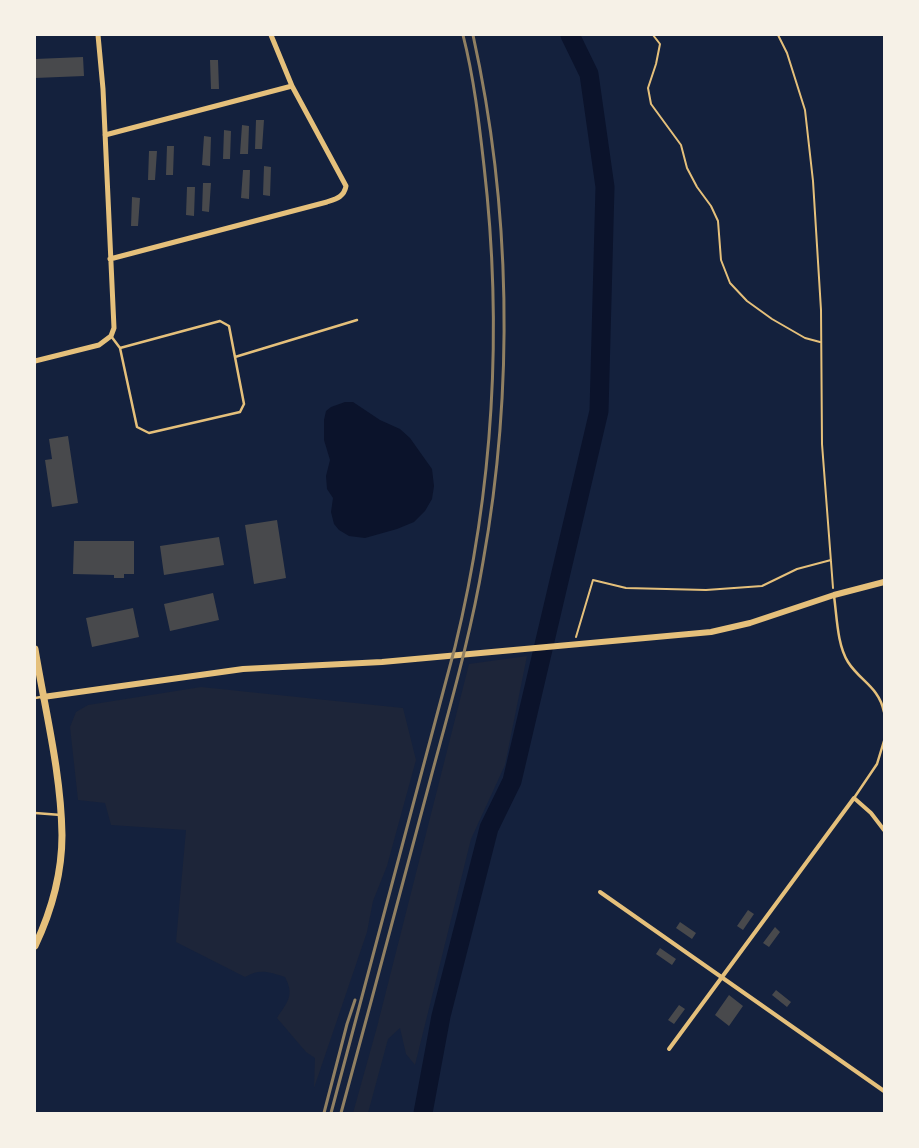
<!DOCTYPE html>
<style>
body{margin:0}
#map{position:relative;width:919px;height:1148px;overflow:hidden;background:#14213d;font-family:Montserrat,sans-serif}
canvas{display:block}
.frame{position:absolute;inset:0;border:36px solid #f6f1e7;pointer-events:none}
</style>
<div id="map">
<canvas width="919" height="1148"></canvas>
<div class="frame"></div>
</div>
<script>
const c = document.querySelector('canvas').getContext('2d');
c.lineJoin = 'round';
function fill(path, color) {
  c.fillStyle = color;
  c.fill(path, 'evenodd');
}
function trace(path, color, width, dash) {
  c.strokeStyle = color;
  c.lineWidth = width;
  c.lineCap = dash ? 'butt' : 'round';
  c.setLineDash(dash || []);
  c.stroke(path);
}
fill(new Path2D(`
 M527 656 505 765 471 839 415 1065 406 1054 400 1028 388 1039 368 1113H353L377 1027 469 664Z
 M201 687 403 708 416 760 387 866 373 901 367 932 314 1088 315 1058 306 1052 277 1018C287 1002 295 996 285 977 270 972 259 968 245 977L176 942 186 830 111 825 105 803 78 800 70 727 76 712 88 705Z`), '#1d2539');
fill(new Path2D(`
 M345 402H353L380 420 400 429 410 438 432 469 434 486 432 499 425 511 414 522 397 529 365 538 349 536 339 530 334 524 331 512 333 498 327 489 326 476 330 460 324 440V420L326 411 331 407Z`), '#0b132b');
trace(new Path2D(`
 M423 1113 441 1016 489 828 512 781 599 411 605 187 589 74 570 35`), '#0b132b', 19);
fill(new Path2D(`
 M83 57 84 76 35 78V59Z
 M210 60H218L219 89H211Z
 M256 120H264L262 149H255Z
 M242 125 249 126 248 154H240Z
 M224 130 231 131 230 159H223Z
 M204 136 211 137 210 166 202 165Z
 M167 146H174L173 175H166Z
 M149 151H157L155 180H148Z
 M264 166 271 167 270 196 263 195Z
 M243 170H250L249 199 241 198Z
 M203 183H211L209 212 202 211Z
 M187 187H195L194 216 186 215Z
 M132 197 140 198 138 226H131Z
 M68 436 78 503 52 507 45 460 52 459 49 439Z
 M277 520 286 578 254 584 245 525Z
 M219 537 224 565 164 575 160 546Z
 M74 541H134V574H124V578H114V575L73 574Z
 M213 593 219 620 170 631 164 604Z
 M133 608 139 637 92 647 86 618Z
 M748 910 754 914 743 930 737 926Z
 M680 922 696 933 692 939 676 928Z
 M775 927 780 932 769 947 763 943Z
 M660 948 676 959 672 965 656 954Z
 M776 990 791 1002 787 1007 772 995Z
 M729 995 743 1006 729 1026 715 1015Z
 M679 1005 685 1009 674 1024 668 1020Z`), '#48494c');
trace(new Path2D(`
 M653 35 660 44 656 64 648 88 651 104 681 145 687 168 697 187 711 206 718 221 721 260 730 283 747 301 772 319 805 338 820 342
 M778 35 787 53 805 110 813 181 821 310 822 444 833 588
 M576 637 593 580 626 588 706 590 762 586 797 569 831 560`), '#e5c07b', 2);
trace(new Path2D(`
 M111 336 120 348 137 427 149 433 240 412 244 404 229 326 220 321 120 348
 M235 357 357 320
 M834 596C837 617 837 644 848 662 860 681 879 687 884 712
 M35 698 41 697
 M854 798 877 764 884 741
 M35 813 61 815`), '#e5c07b', 2.5);
trace(new Path2D(`
 M600 892 884 1091
 M669 1049 854 798 871 813 884 830`), '#e5c07b', 4);
trace(new Path2D(`
 M105 135 292 86
 M110 259 327 202C336 199 344 197 346 186L292 86 271 35
 M35 361 99 345 111 336 114 328 103 89 98 35`), '#e5c07b', 5);
trace(new Path2D(`
 M43 697 243 669 382 662 711 632 750 623 834 595 884 582`), '#e5c07b', 6);
trace(new Path2D(`
 M35 649C45 710 61 772 62 835 62 873 51 912 35 946`), '#e5c07b', 7);
trace(new Path2D(`
 M324 1113 347 1024 355 1000
 M331 1113 455 647C494 487 503 330 484 166 479 122 474 78 463 35
 M341 1113C371 1001 402 889 431 777 450 706 471 634 483 562 514 389 511 207 473 35`), '#918062', 3);
</script>
